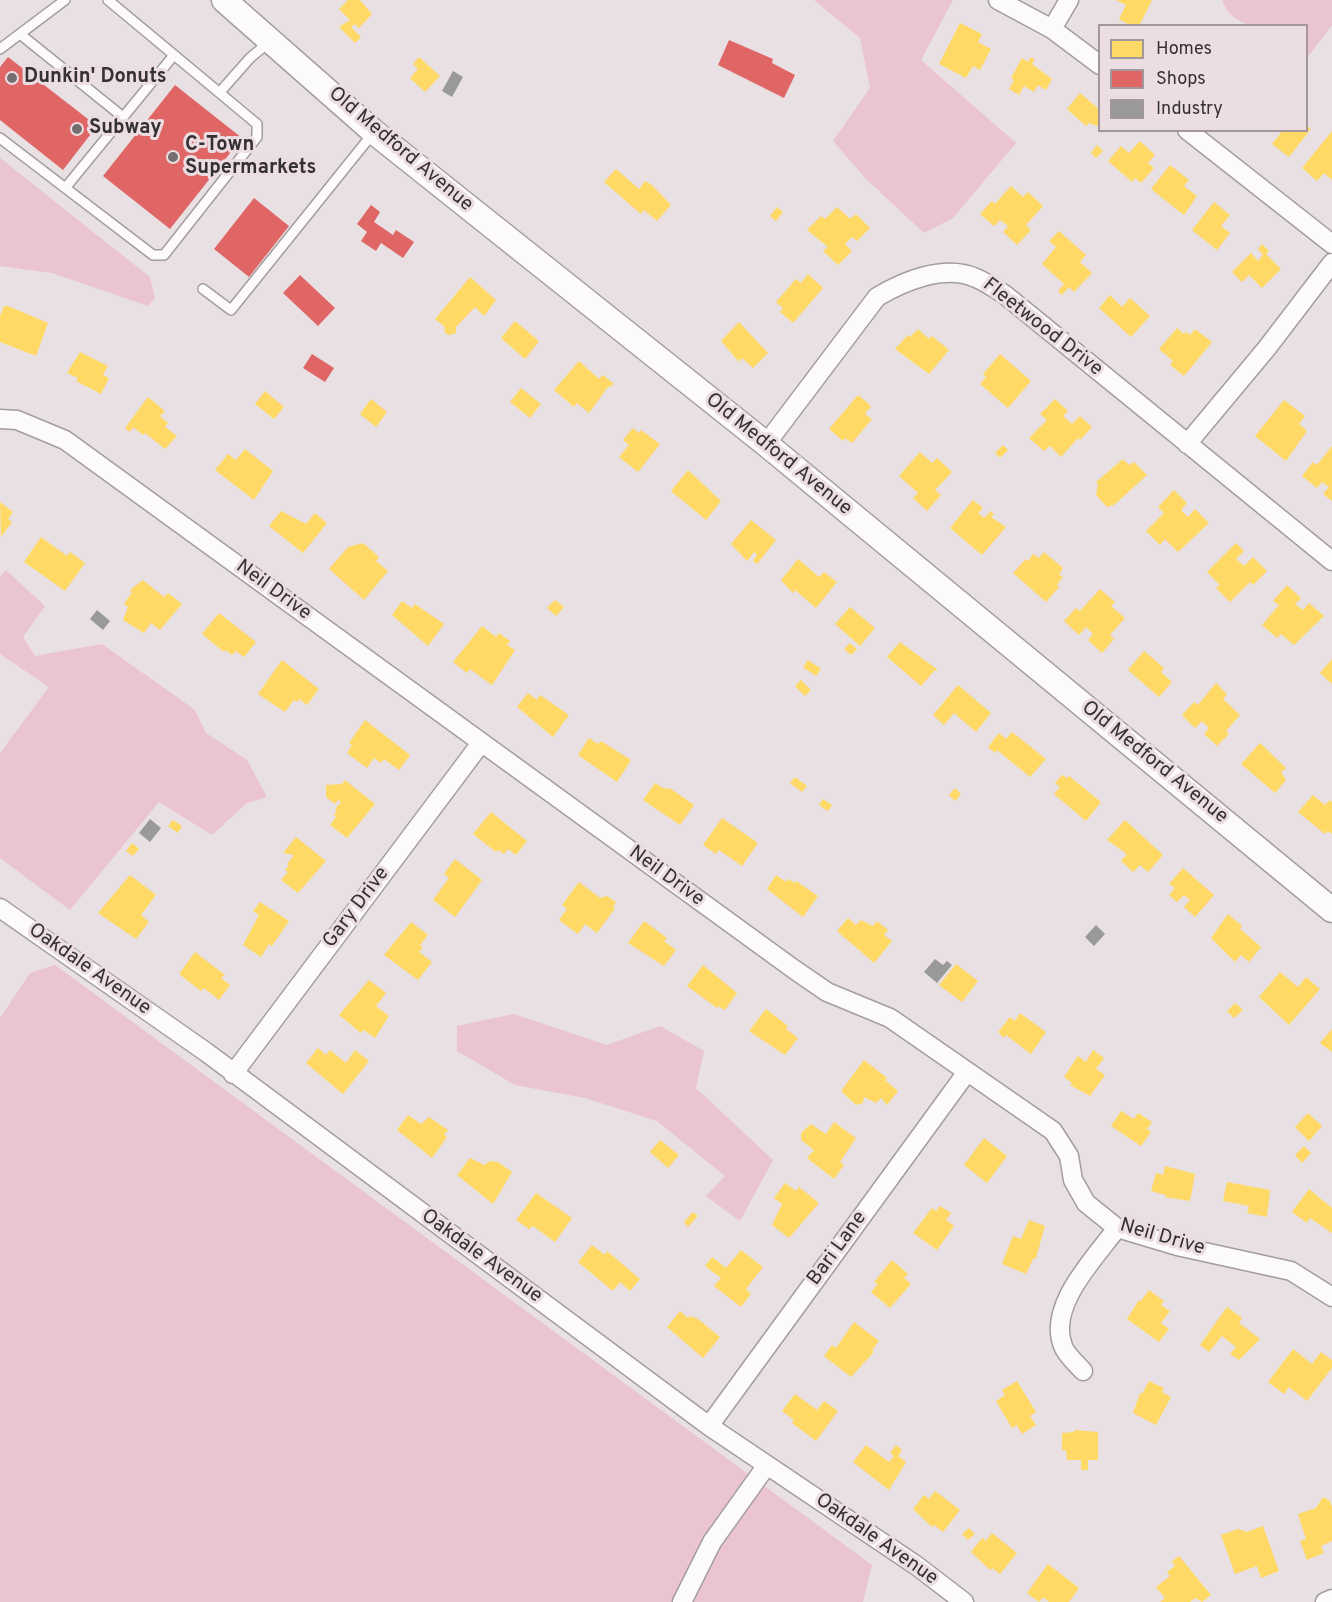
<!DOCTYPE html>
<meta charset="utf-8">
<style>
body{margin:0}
#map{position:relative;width:1332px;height:1602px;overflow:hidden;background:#e8e0e2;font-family:Overpass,sans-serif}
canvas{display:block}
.legend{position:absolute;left:1098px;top:24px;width:210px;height:108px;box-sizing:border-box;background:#ebdde1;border:2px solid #a2989b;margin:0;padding:8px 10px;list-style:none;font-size:18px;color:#353031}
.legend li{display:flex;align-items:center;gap:12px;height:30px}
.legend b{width:30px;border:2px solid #a2989b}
</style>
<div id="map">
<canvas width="1332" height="1602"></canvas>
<ul class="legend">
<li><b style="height:16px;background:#ffd966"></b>Homes</li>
<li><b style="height:16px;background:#e06666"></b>Shops</li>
<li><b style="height:16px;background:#999"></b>Industry</li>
</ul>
</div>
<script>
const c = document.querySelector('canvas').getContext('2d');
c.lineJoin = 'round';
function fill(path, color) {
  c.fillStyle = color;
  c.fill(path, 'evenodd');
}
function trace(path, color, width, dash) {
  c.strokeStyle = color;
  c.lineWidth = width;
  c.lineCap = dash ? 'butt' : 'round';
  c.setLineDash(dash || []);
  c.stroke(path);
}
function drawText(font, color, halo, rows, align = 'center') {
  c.font = font + ' Overpass,sans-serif';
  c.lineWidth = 6;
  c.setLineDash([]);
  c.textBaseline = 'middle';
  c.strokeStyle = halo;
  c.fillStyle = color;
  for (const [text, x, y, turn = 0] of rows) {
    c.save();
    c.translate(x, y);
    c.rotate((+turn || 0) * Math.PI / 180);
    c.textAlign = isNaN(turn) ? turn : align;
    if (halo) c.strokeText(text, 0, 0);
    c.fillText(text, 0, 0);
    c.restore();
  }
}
fill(new Path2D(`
 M814 0H953L921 60 1016 143 953 218 924 233 865 178 833 141 870 88 860 38Z
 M1222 0H1332V25L1307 58 1306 26C1277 26 1234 35 1222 0Z
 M0 158 150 277 155 298 148 306 52 273 0 266Z
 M6 570 45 606 23 637 35 656 102 644 195 710 206 733 247 760 267 797 247 803 212 835 159 802 70 910 0 858V753L49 687 0 654V577Z
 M55 965 872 1565 863 1602H0V1018L30 973Z
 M514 1014 607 1045 660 1026 704 1051 696 1088 773 1160 740 1221 706 1196 725 1176 657 1121 585 1098 515 1085 457 1051V1026Z`), '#eac4cf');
fill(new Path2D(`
 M348 0H360L372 14 359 28 355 24 351 27 361 37 355 43 339 27 350 20 339 9Z
 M1116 0H1152L1139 26H1131L1119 19 1126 5Z
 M960 23 982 34 978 42 991 49 980 70 973 66 966 78 939 64Z
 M419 57 440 76 425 92 410 78 418 69 413 64Z
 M1031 57 1035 60 1032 64 1052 79 1046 90 1038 85 1034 92 1024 86 1019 95 1009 89 1014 80 1011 78 1022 58 1028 62Z
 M1080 93 1100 110V127L1089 123 1086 126 1067 109Z
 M1306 125 1311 129 1289 157 1272 144 1281 133 1278 130H1306Z
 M1332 131V180L1324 173 1317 181 1302 168Z
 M1140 141 1155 155 1148 163 1154 168 1141 183 1135 178 1132 182 1108 161 1121 146 1129 153Z
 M1097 145 1103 151 1096 158 1091 153Z
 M1170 165 1189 180 1184 186 1197 196 1184 215 1151 189Z
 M616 169 639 189 645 181 652 185 671 205 657 221 644 210 641 214 604 182Z
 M1011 186 1023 197 1028 192 1043 206 1026 225 1031 230 1017 245 1003 232 1008 226 1000 220 994 226 980 214 992 201 995 204Z
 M1214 202 1230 215 1221 226 1230 233 1217 250 1192 230Z
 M777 207 783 212 776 221 770 216Z
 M837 207 850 219 856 214 870 228 857 241 852 237 845 244 852 251 838 265 823 251 828 247 807 230 821 216 825 219Z
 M1059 231 1086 255 1080 262 1092 273 1074 292 1069 287 1062 295 1058 291 1064 284 1042 264 1056 247 1049 241Z
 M1262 244 1269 251 1266 254 1281 269 1262 288 1249 275 1242 282 1232 272 1251 253 1258 261 1263 255 1258 249Z
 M808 274 823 288 793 323 780 312 783 308 776 302 796 279 801 283Z
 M470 277 496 300 484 316 475 307 456 327V333L449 335 445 333 444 326 435 319Z
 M1110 295 1122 307 1130 298 1150 316 1131 337 1099 308Z
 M4 306H8L48 323 36 356 0 342V316Z
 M515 321 539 341 525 359 501 338Z
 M739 322 768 353 753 368 742 358 739 362 721 341Z
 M1177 328 1184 334 1186 332 1190 335 1195 329 1212 342 1184 376 1170 365 1173 361 1159 349Z
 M918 329 929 339 932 336 949 350 929 374 895 349 908 335 910 337Z
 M80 352 108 366 103 375 109 378 101 394 76 381 78 378 67 373Z
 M1000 354 1031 381 1008 408 980 384 986 377 983 374Z
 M579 361 599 379 603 375 614 384 607 388 589 413 577 403 574 407 554 390Z
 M521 388 541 404 530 418 510 402Z
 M265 391 284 407 274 419 255 404Z
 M858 395 871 406 865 414 872 419 852 443 845 438 843 441 829 429Z
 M148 397 165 411 160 416 168 423 165 427 177 436 165 449 145 433 143 435 133 427 130 432 125 428Z
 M371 399 387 412 376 427 360 414Z
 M1055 399 1068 411 1063 416 1072 424 1080 416 1092 427 1080 440 1078 438 1061 457 1050 446 1044 451 1029 438 1047 420 1040 414Z
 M1284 400 1305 416 1299 424 1307 431 1286 461 1255 436Z
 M633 428 639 433 641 430 660 444 638 472 619 457 629 445 623 440Z
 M1003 445 1008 450 1000 458 995 453Z
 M1332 446V501L1323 494 1329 487 1322 482 1317 488 1302 476 1313 462 1317 465Z
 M245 449 273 471 254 500 215 470 228 454 236 460Z
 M920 452 932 463 937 458 952 472 935 490 941 495 927 511 913 498 918 493 899 476Z
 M1123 459 1129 465 1134 462 1147 475 1114 505 1107 507 1096 495 1098 485 1096 482Z
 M688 470 721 501 706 520 671 491Z
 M1174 490 1187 503 1181 510 1188 517 1195 509 1209 523 1178 552 1165 539 1160 545 1146 531 1164 513 1158 507Z
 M973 500 983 508 978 513 984 518 991 511 994 514 991 517 1006 527 982 555 950 528Z
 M0 502 13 512 8 519 12 522 1 537Z
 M281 511 306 524 315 513 327 523 303 553 269 526Z
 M751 520 776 540 757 564 753 561 757 555 754 552 747 561 731 544Z
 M41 537 67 556 70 552 85 563 65 591 24 562Z
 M363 543 379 557 376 561 388 571 364 600 329 569 348 547Z
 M1236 543 1244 551 1236 559 1244 566 1253 557 1267 571 1253 585 1250 582 1230 602 1216 588 1220 585 1207 572Z
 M1044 552 1063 568 1059 574 1063 577 1057 585 1059 587 1046 602 1013 573 1026 559 1028 561 1033 554 1039 558Z
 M798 559 819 577 824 572 837 582 816 608 795 590 793 593 781 580Z
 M143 580 164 597 168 593 182 604 160 630 151 623 144 633 123 620 128 607 124 604 132 592 130 590Z
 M1287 585 1301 598 1295 604 1303 610 1309 603 1324 616 1294 645 1281 634 1277 638 1262 625 1279 605 1273 601Z
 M1100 589 1115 602 1111 606 1125 618 1110 635 1114 639 1102 653 1088 640 1093 634 1086 627 1079 635 1064 621 1076 608 1080 611Z
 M555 600 564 607 556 616 547 608Z
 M402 601 412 608 415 604 444 624 428 646 392 615Z
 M850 607 875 628 860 646 835 624Z
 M219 613 256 642 244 657 236 651 232 655 226 650 224 652 202 634Z
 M482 626 496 637 499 633 510 641 507 645 515 650 492 685 470 669 467 673 453 662Z
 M900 642 938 670 934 671 921 686 887 657Z
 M850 643 857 649 851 655 844 649Z
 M1144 651 1164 668 1161 672 1172 682 1159 697 1128 670Z
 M1332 659V684L1320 673Z
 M282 660 319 689 307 705 299 699 297 702 294 700 285 712 258 694Z
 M808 660 821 669 816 676 803 667Z
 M801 680 811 690 805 696 795 686Z
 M1216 683 1227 694 1223 699 1240 715 1226 731 1229 734 1217 746 1204 734 1209 728 1202 721 1195 728 1182 715 1194 702 1198 705Z
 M958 685 991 713 976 732 954 713 944 725 933 715Z
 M528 693 537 700 540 695 569 715 553 737 517 707Z
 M365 720 410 755 399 770 384 759 381 763 374 758 367 768 347 753 352 745 349 743Z
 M1012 732 1046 759 1030 777 997 750 995 753 988 747 999 733 1006 739Z
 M589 738 598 744 601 741 631 760 617 782 578 755Z
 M1260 743 1286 768 1281 772 1286 780 1275 793 1241 764Z
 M1062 775 1067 778 1069 776 1101 802 1086 821 1054 794 1060 787 1055 783Z
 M795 777 807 786 802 792 790 783Z
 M345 780 375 804 347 838 330 825 336 817 334 815 337 810 335 809 341 802 338 800 335 804 326 797V785L342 784Z
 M655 783 663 788 671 789 694 805 680 825 643 800Z
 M955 788 961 794 955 801 949 795Z
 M1313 795 1325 805 1330 800 1332 802V834L1328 831 1325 834 1298 812Z
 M823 799 832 805 828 811 819 805Z
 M491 812 527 841 516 855 508 849 504 854 498 850 496 852 473 834Z
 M722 818 758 843 742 866 719 850 716 854 703 845Z
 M173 820 182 826 178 833 168 826Z
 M1125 820 1163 855 1148 872 1140 865 1133 872 1121 861 1127 854 1107 840Z
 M296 837 326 861 298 893 281 880 288 872 285 870 289 865 287 864 294 855 283 853Z
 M132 843 139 849 133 856 126 851Z
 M455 859 482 880 455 917 433 900 449 878 444 874Z
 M1183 868 1214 895 1195 917 1184 907 1190 900 1184 895 1177 902 1169 895 1175 888 1169 884Z
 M130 875 156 895 141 915 149 922 136 939 98 913Z
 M776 875 786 882 788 879 795 883 796 881 818 896 803 917 767 889Z
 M579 882 600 898 607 896 616 902 613 907 615 908 597 933 585 924 578 934 559 920 567 909 562 905Z
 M260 902 289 921 272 946 269 944 261 957 243 945 259 915 253 911Z
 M1228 914 1242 926 1240 929 1261 947 1249 962 1241 955 1235 962 1211 938Z
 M848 918 856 925 861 920 873 926 877 921 888 930 884 935 892 941 874 963 837 931Z
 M644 921 667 938 664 941 676 950 664 966 628 943Z
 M411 922 428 935 420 945 423 947 419 952 432 962 418 980 384 955Z
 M195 952 225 975 221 978 230 985 219 1000 204 988 201 991 179 974Z
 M956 964 978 981 962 1002 939 985Z
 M703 965 737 993 725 1010 718 1006 717 1008 687 986Z
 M1280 972 1298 987 1306 977 1320 989 1289 1025 1259 997Z
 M369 980 386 993 376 1006 389 1016 375 1038 364 1030 361 1033 339 1015Z
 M1235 1003 1243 1010 1234 1018 1227 1011Z
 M766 1009 788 1026 786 1029 798 1038 785 1055 749 1031Z
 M1020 1013 1046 1032 1031 1054 1006 1035 1004 1038 998 1032 1010 1017 1015 1021Z
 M1332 1029V1052L1320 1043Z
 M318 1048 326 1055 330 1050 346 1063 355 1050 369 1061 343 1094 306 1063Z
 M1093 1050 1104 1058 1096 1069 1105 1075 1090 1096 1070 1085 1072 1083 1064 1077 1078 1056 1086 1062Z
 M864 1060 887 1078 885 1080 898 1091 887 1105 881 1098 876 1103 864 1097 863 1103 856 1105 841 1091Z
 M1121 1111 1134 1119 1138 1113 1152 1122 1147 1129 1151 1132 1141 1146 1111 1126Z
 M1308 1113 1322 1126 1309 1141 1295 1127Z
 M408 1115 421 1124 429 1117 448 1130 444 1135 447 1137 432 1158 397 1130Z
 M834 1122 856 1138 840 1162 844 1165 834 1179 807 1158 814 1150 801 1140V1133L811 1124 826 1134Z
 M984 1138 1007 1156 987 1183 964 1165Z
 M660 1140 679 1155 668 1168 650 1152Z
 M1304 1146 1311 1153 1302 1163 1295 1155Z
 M470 1158 484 1165 490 1161 498 1162 512 1172 493 1204 457 1175Z
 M1165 1166 1195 1174 1190 1201 1165 1197 1166 1195 1151 1191 1156 1173 1163 1175Z
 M1227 1182 1270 1190 1267 1217 1247 1213 1249 1206 1223 1201Z
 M785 1183 796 1191 799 1187 819 1203 789 1238 772 1225 782 1204 774 1198Z
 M1309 1189 1332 1208V1233L1310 1218 1307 1223 1292 1212Z
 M536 1193 572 1218 555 1242 533 1226 529 1229 516 1220Z
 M940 1206 951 1213 946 1220 954 1226 937 1250 913 1233 932 1208 936 1211Z
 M693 1212 698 1216 688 1227 684 1222Z
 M1029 1220 1045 1226 1036 1258 1033 1259 1026 1274 1002 1264 1013 1236 1021 1239Z
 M592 1245 605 1255 607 1251 640 1279 630 1291 620 1282 613 1291 578 1262Z
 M741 1250 763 1267 746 1289 751 1294 741 1307 714 1286 721 1278 705 1266 712 1257 726 1268Z
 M892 1260 908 1274 904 1278 911 1284 890 1308 871 1292 878 1284 874 1282Z
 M1149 1290 1164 1301 1161 1305 1170 1311 1161 1323 1169 1329 1159 1342 1127 1319 1139 1300 1141 1301Z
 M1227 1307 1242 1318 1239 1323 1260 1339 1239 1360 1230 1354 1236 1347 1222 1336 1209 1352 1200 1345Z
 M680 1311 688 1318 690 1316 698 1319 720 1337 703 1358 667 1327Z
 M854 1322 879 1341 872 1350 874 1352 851 1377 824 1356 832 1345 836 1348Z
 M1293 1349 1312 1364 1321 1352 1332 1360V1368L1307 1401 1289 1387 1284 1394 1268 1382Z
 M1017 1381 1036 1412 1030 1416 1036 1425 1022 1434 1017 1425 1012 1428 996 1401 1005 1395 1002 1390Z
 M1149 1381 1164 1388 1162 1392 1171 1397 1156 1425 1133 1413 1140 1393 1142 1394Z
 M795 1394 817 1410 824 1401 838 1411 816 1441 792 1423 794 1420 782 1411Z
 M1074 1430 1098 1432V1460H1088V1470H1081V1460H1067L1066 1450H1062V1433L1074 1432Z
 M866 1445 889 1462 894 1456 890 1453 896 1445 902 1450 898 1456 906 1462 889 1490 853 1462Z
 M935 1491 960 1510 943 1532 934 1525 932 1527 913 1509 924 1495 929 1499Z
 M1323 1497 1330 1501 1332 1507V1541L1321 1546 1324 1553 1307 1560 1300 1541 1306 1539 1298 1514 1316 1508Z
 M1263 1526 1279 1571 1261 1578 1257 1566 1235 1574 1221 1535 1238 1529 1247 1532Z
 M969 1528 975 1534 968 1540 962 1534Z
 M992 1533 1017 1553 1000 1574 992 1568 990 1570 971 1552 982 1538 986 1541Z
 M1179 1556 1211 1595 1202 1602 1195 1598 1190 1602H1160L1165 1598 1156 1587 1170 1576 1167 1572 1175 1566 1172 1561Z
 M1048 1564 1079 1588 1069 1602H1049L1043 1597 1039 1602 1027 1593Z`), '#ffd966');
fill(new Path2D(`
 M729 40 773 59 772 63 795 75 784 98 718 65Z
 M8 57 97 126 63 170 0 120V67Z
 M175 85 242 138 170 229 103 176Z
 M254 198 289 226 249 277 214 249Z
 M371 205 380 212 374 222 393 235 396 230 414 242 403 258 381 243 376 251 361 241 367 232 357 224Z
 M300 275 335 308 318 326 283 293Z
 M312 354 334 368 325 382 303 368Z`), '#e06666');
fill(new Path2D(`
 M453 71 463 77 452 97 442 91Z
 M97 610 110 621 103 630 90 619Z
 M150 819 161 828 150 842 139 833Z
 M1096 925 1105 934 1094 946 1085 937Z
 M935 959 943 965 947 961 952 965 937 983 924 972Z`), '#999');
const lane = new Path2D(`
 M20 34 123 117
 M0 49 65 0
 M220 92 250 58 269 42
 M0 138 153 255H164L257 137V124L108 0
 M66 187 174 55
 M203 289 231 310 374 132`);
const street = new Path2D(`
 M998 0 1052 29 1100 65
 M1052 29 1069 0
 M1187 130 1332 244
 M0 419 17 420 65 440 795 970 827 992 890 1018 1053 1131 1069 1156 1073 1180 1086 1203 1117 1228 1177 1246 1291 1271 1332 1297
 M766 444 877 297C904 281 944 264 976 278 986 282 995 289 1004 294L1332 561
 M1187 444 1267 348 1332 263
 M0 908 206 1052 709 1426 917 1566 964 1602
 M233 1074 481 743
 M1083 1371C1077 1364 1066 1355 1063 1346 1047 1306 1095 1258 1117 1228
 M709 1426 967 1072
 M682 1602 712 1542 767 1465
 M1325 1602 1332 1599`);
const secondary = new Path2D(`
 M224 0 374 132 766 444 1332 910`);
trace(lane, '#a39d9f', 12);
trace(street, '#a39d9f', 21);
trace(secondary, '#a39d9f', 27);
trace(lane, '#fcfafb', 9);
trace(street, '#fcfafb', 18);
trace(secondary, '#fcfafb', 24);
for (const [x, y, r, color] of [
 [12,78,6,"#746e6f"],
 [77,129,6,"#746e6f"],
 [173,157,6,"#746e6f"]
]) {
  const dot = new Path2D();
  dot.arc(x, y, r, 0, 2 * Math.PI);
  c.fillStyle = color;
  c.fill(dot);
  trace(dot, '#ebdde1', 2);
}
drawText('bold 20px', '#353031', '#ebdde1', [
 ["Dunkin' Donuts",24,78],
 ["Subway",89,129],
 ["C‑Town",185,146],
 ["Supermarkets",185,169]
], 'left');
drawText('20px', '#353031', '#ebdde1', [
 ["Old Medford Avenue",400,150,40],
 ["Fleetwood Drive",1042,328,38],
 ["Old Medford Avenue",778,455,39],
 ["Neil Drive",273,591,36],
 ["Old Medford Avenue",1154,763,39],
 ["Neil Drive",666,877,36],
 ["Gary Drive",357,908,-53],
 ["Oakdale Avenue",89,970,35],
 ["Neil Drive",1162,1238,16],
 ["Bari Lane",838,1249,-54],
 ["Oakdale Avenue",481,1257,36],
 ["Oakdale Avenue",876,1540,35]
]);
</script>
